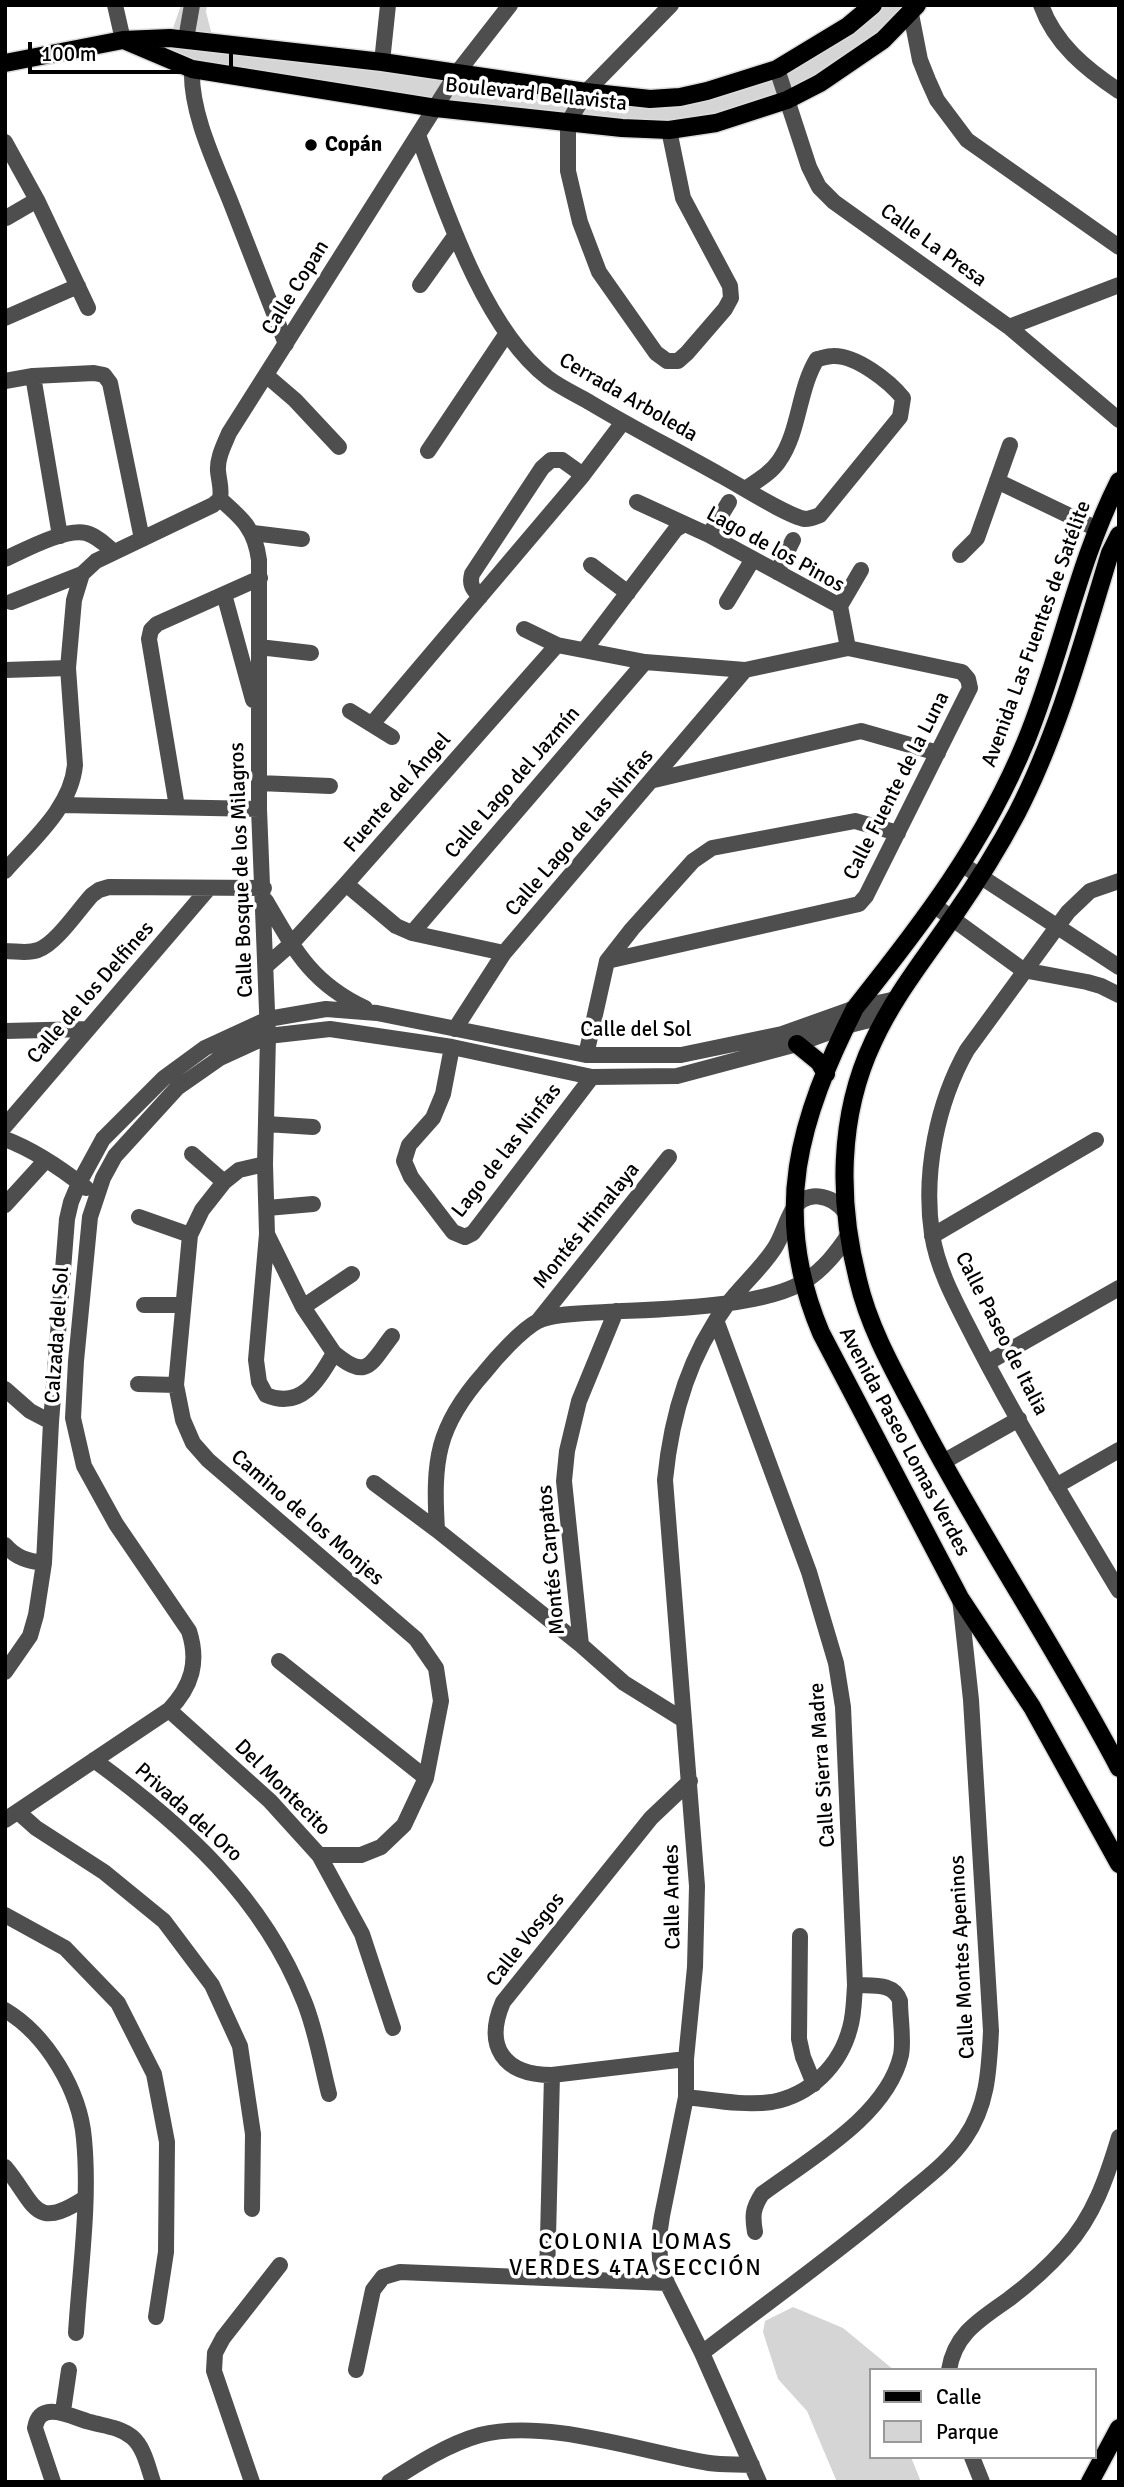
<!DOCTYPE html>
<meta charset="utf-8">
<style>
body{margin:0}
#map{position:relative;width:1124px;height:2487px;overflow:hidden;background:#fff;font-family:Signika,sans-serif}
canvas{display:block}
.frame{position:absolute;inset:0;border:7px solid #000;pointer-events:none}
.legend{position:absolute;left:869px;top:2368px;width:228px;height:91px;box-sizing:border-box;background:#fff;border:2px solid #999;margin:0;padding:9px 12px;list-style:none;font-size:21px;color:#000}
.legend li{display:flex;align-items:center;gap:14px;height:35px}
.legend b{width:35px;border:2px solid #999}
.scale{position:absolute;left:28px;top:42px;width:205px;height:32px;box-sizing:border-box;border:4px solid #000;border-top:0;padding-left:9px;font-size:21px;line-height:24px;white-space:nowrap;color:#000;-webkit-text-stroke:5px #fff;paint-order:stroke}
</style>
<div id="map">
<canvas width="1124" height="2487"></canvas>
<div class="frame"></div>
<ul class="legend">
<li><b style="height:9px;background:#000"></b>Calle</li>
<li><b style="height:19px;background:#d5d5d5"></b>Parque</li>
</ul>
<div class="scale">100 m</div>
</div>
<script>
const c = document.querySelector('canvas').getContext('2d');
c.lineJoin = 'round';
function fill(path, color) {
  c.fillStyle = color;
  c.fill(path, 'evenodd');
}
function trace(path, color, width, dash) {
  c.strokeStyle = color;
  c.lineWidth = width;
  c.lineCap = dash ? 'butt' : 'round';
  c.setLineDash(dash || []);
  c.stroke(path);
}
function drawText(font, color, halo, rows, align = 'center') {
  c.font = font + ' Signika,sans-serif';
  c.lineWidth = 7;
  c.setLineDash([]);
  c.textBaseline = 'middle';
  c.strokeStyle = halo;
  c.fillStyle = color;
  for (const [text, x, y, turn = 0] of rows) {
    c.save();
    c.translate(x, y);
    c.rotate((+turn || 0) * Math.PI / 180);
    c.textAlign = isNaN(turn) ? turn : align;
    if (halo) c.strokeText(text, 0, 0);
    c.fillText(text, 0, 0);
    c.restore();
  }
}
fill(new Path2D(`
 M181 5H207L206 12 214 43 650 99 746 79 873 5H917L820 83 669 130 192 69 123 40 170 37Z
 M793 2307 843 2328 894 2370H870V2457H911L921 2482H837L807 2411 778 2379 763 2332 765 2321Z`), '#d5d5d5');
const major = new Path2D(`
 M126 41 192 69 436 108 622 128 669 130 716 123 787 100 820 83 883 40 917 5
 M5 63 123 40 170 38 382 62 586 92 650 99 680 97 707 91 777 69 848 26 873 5
 M1119 481C1077 564 1061 656 1026 741 984 843 923 923 855 1008 799 1119 770 1213 821 1333L960 1598 1032 1707 1119 1864
 M1119 535 1110 553C1083 641 1059 731 1017 813 998 849 976 884 953 917 925 958 894 996 873 1042 838 1116 838 1202 858 1280 870 1332 899 1380 924 1428 985 1543 1058 1652 1119 1768
 M797 1044 819 1062 826 1074
 M1090 2482 1119 2428`);
trace(major, '#dbdbdb', 21);
trace(new Path2D(`
 M115 5 123 40
 M1041 5C1055 44 1086 69 1119 91
 M911 14 920 60 928 80 937 100 967 140 1119 247
 M186 39 192 5
 M382 62 388 5
 M192 69C190 112 215 163 231 203 249 250 268 297 286 344
 M777 69 809 167 819 187 834 202 1009 327 1119 420
 M669 130 683 198 730 286 731 298 725 309 687 353 678 361H667L656 353 599 272 580 222 568 171V123L586 92 671 5
 M418 135C445 209 484 329 548 378 560 387 575 394 589 402 632 428 676 450 720 475 739 485 787 516 805 519 810 519 815 517 820 515L900 417 903 398C889 381 856 355 833 356 828 356 822 358 817 359 798 390 800 431 779 461 771 473 757 481 745 489
 M5 142 37 200 88 308
 M6 218 37 200
 M420 285 455 236
 M5 318 78 286
 M1009 327 1119 285
 M33 376 60 536
 M267 376 295 400 339 447
 M5 381 33 376 94 373 104 375 110 383 142 539
 M428 451 507 333
 M997 481 1097 529
 M220 499C242 518 255 529 259 560V809L268 1036 265 1164 267 1234 256 1360 259 1382 266 1395C301 1410 319 1380 334 1353L303 1307 267 1234
 M220 499C222 488 219 482 218 471 217 458 224 445 229 433L457 73 510 5
 M637 502 709 535 840 606 848 648
 M253 533 302 539
 M709 535 729 502
 M960 555 977 538 1010 445
 M5 559C25 550 65 528 86 533 97 536 106 545 114 552
 M591 565 628 593
 M777 572 793 540
 M224 594 253 700
 M480 597C473 589 469 585 472 574L542 468 551 460H562L583 475
 M11 602 82 574
 M727 602 753 559
 M840 606 861 570
 M524 629 557 645 645 662 745 670 848 648 962 672 968 679 970 688 866 896 859 904 607 961
 M259 647 311 653
 M585 649 676 529 683 525
 M5 670 68 668
 M350 711 392 737
 M372 724 583 475 623 422
 M654 780 861 731 938 753
 M259 783 330 786
 M62 805 259 809
 M177 807 149 639 151 630 157 624 260 578
 M963 865 1119 967
 M5 871C32 840 71 808 75 765L68 668 74 600 82 574 96 561 213 505 220 499
 M1119 881 1090 891 1068 912 967 1050C937 1103 923 1173 932 1234 938 1273 959 1308 976 1342 1020 1427 1070 1509 1119 1591
 M346 884 396 926 412 933 504 953
 M266 901C294 949 311 983 365 1008
 M935 906 1023 970 1087 982 1101 986 1119 995
 M412 933 645 662
 M5 951C16 951 28 954 38 950 56 944 79 909 92 895L99 890 109 887 264 888
 M266 966 291 944 346 884 557 645
 M455 1029 504 953 745 670
 M5 1031 87 1029
 M452 1047 443 1094 433 1118 409 1145 404 1161 411 1177 453 1232 465 1237 473 1233 592 1077
 M586 1055 607 961 632 929 693 861 712 848 855 821 898 833
 M266 1124 313 1127
 M5 1126 209 888
 M5 1139C34 1150 62 1169 86 1188
 M192 1154 224 1182
 M265 1164 239 1170 224 1182 202 1210 190 1235 176 1385 183 1420 193 1443 208 1460 416 1639 436 1668 441 1701 426 1778 404 1825 381 1847 361 1855H319
 M5 1205 46 1160
 M267 1208 313 1204
 M139 1217 190 1235
 M932 1236 1096 1140
 M144 1305H182
 M303 1307 352 1274
 M538 1321 669 1157
 M334 1353C368 1381 370 1364 392 1336
 M987 1363 1119 1288
 M138 1384 176 1385
 M5 1389 30 1411 51 1422
 M943 1462 1019 1419
 M374 1483 437 1530 581 1645 624 1683 682 1719
 M1056 1486 1119 1450
 M437 1530C433 1461 436 1427 484 1373 496 1358 521 1330 538 1321 554 1313 588 1313 606 1312 658 1309 763 1308 805 1281 824 1269 837 1252 849 1234
 M5 1545C16 1558 28 1561 44 1563
 M581 1645 564 1481 567 1451 579 1401 616 1311
 M279 1661 426 1778
 M5 1672 30 1636 36 1615 44 1563 51 1422 67 1219 71 1202 79 1183 103 1139 164 1078 205 1048 268 1019 326 1009 377 1013 586 1055H681L782 1034 855 1008 896 999
 M169 1710 270 1801 319 1855 362 1934 393 2028
 M94 1760C183 1825 263 1897 304 2001 316 2030 321 2063 329 2094
 M18 1812 36 1828 104 1872 164 1921 212 1985 240 2046 253 2134 252 2209
 M5 1820 169 1710C192 1686 199 1662 189 1631L116 1524 84 1466 73 1418 76 1361 90 1217 103 1178 115 1156 177 1088 220 1058 268 1036 330 1029 452 1047 592 1077 677 1076 797 1044 846 1026 885 1016
 M5 1915 65 1948 118 2003 154 2074 167 2142 166 2252 156 2317
 M800 1936 799 2039 803 2057 814 2084
 M5 2010C47 2035 80 2091 84 2139 90 2203 80 2269 76 2333
 M686 2059 552 2075C503 2075 484 2046 503 2002L651 1818 690 1781
 M686 2097C714 2100 744 2106 772 2102 810 2095 840 2066 850 2028 854 2015 854 1999 855 1985L843 1707 836 1663 809 1572 716 1320
 M5 2167C36 2204 33 2232 85 2198
 M755 2232C752 2215 753 2208 762 2194 809 2159 887 2116 901 2055 904 2039 900 2018 900 2001 894 1982 872 1986 855 1985
 M547 2278 552 2075
 M702 2353C768 2302 836 2254 900 2200 922 2181 948 2163 965 2138 988 2105 989 2069 991 2031L971 1700 960 1598
 M356 2370 373 2290 383 2277 400 2272 667 2283
 M949 2370C955 2333 981 2319 1009 2299 1029 2284 1049 2266 1065 2248 1094 2216 1107 2177 1119 2137
 M63 2411 69 2370
 M972 2457 982 2482
 M53 2482 35 2428C40 2398 73 2418 90 2422 104 2426 120 2427 132 2437 144 2447 148 2467 153 2482
 M252 2482 214 2371 215 2353 223 2338 280 2265
 M389 2482C417 2464 448 2444 480 2435 546 2418 642 2452 709 2463 723 2465 738 2464 752 2465
 M759 2482 702 2353 667 2283 660 2259 659 2236 662 2216 686 2097V2059L695 1967 697 1886 665 1480C671 1418 688 1357 726 1306 741 1286 760 1270 774 1249 782 1237 785 1223 792 1211 806 1188 832 1195 845 1212`), '#4e4e4e', 16);
trace(major, '#000', 18);
for (const [x, y, r, color] of [
 [311,145,7,"#000"]
]) {
  const dot = new Path2D();
  dot.arc(x, y, r, 0, 2 * Math.PI);
  c.fillStyle = color;
  c.fill(dot);
  trace(dot, '#fff', 2.5);
}
drawText('21px', '#000', '#fff', [
 ["Boulevard Bellavista",536,95,6],
 ["Calle La Presa",933,246,36],
 ["Calle Copan",296,288,-58],
 ["Cerrada Arboleda",628,398,30],
 ["Lago de los Pinos",775,550,29],
 ["Avenida Las Fuentes de Satélite",1037,634,-70],
 ["Calle Lago del Jazmín",513,783,-49],
 ["Calle Fuente de la Luna",897,786,-63],
 ["Fuente del Ángel",398,793,-49],
 ["Calle Lago de las Ninfas",580,833,-49],
 ["Calle Bosque de los Milagros",242,870,-92],
 ["Calle de los Delfines",91,993,-49],
 ["Calle del Sol",636,1030],
 ["Lago de las Ninfas",507,1151,-52],
 ["Montés Himalaya",587,1226,-51],
 ["Calle Paseo de Italia",1001,1334,63],
 ["Calzada del Sol",58,1335,-86],
 ["Avenida Paseo Lomas Verdes",904,1442,62],
 ["Camino de los Monjes",307,1518,41],
 ["Montés Carpatos",552,1560,-95],
 ["Calle Sierra Madre",823,1765,-94],
 ["Del Montecito",282,1788,45],
 ["Privada del Oro",188,1813,42],
 ["Calle Andes",673,1897,-91],
 ["Calle Vosgos",526,1940,-52],
 ["Calle Montes Apeninos",963,1957,-93]
]);
drawText('bold 21px', '#000', '#fff', [
 ["Copán",325,145]
], 'left');
c.letterSpacing = '2px';
drawText('23px', '#000', '#fff', [
 ["COLONIA LOMAS",636,2243],
 ["VERDES 4TA SECCIÓN",636,2269]
]);
c.letterSpacing = '0px';
</script>
